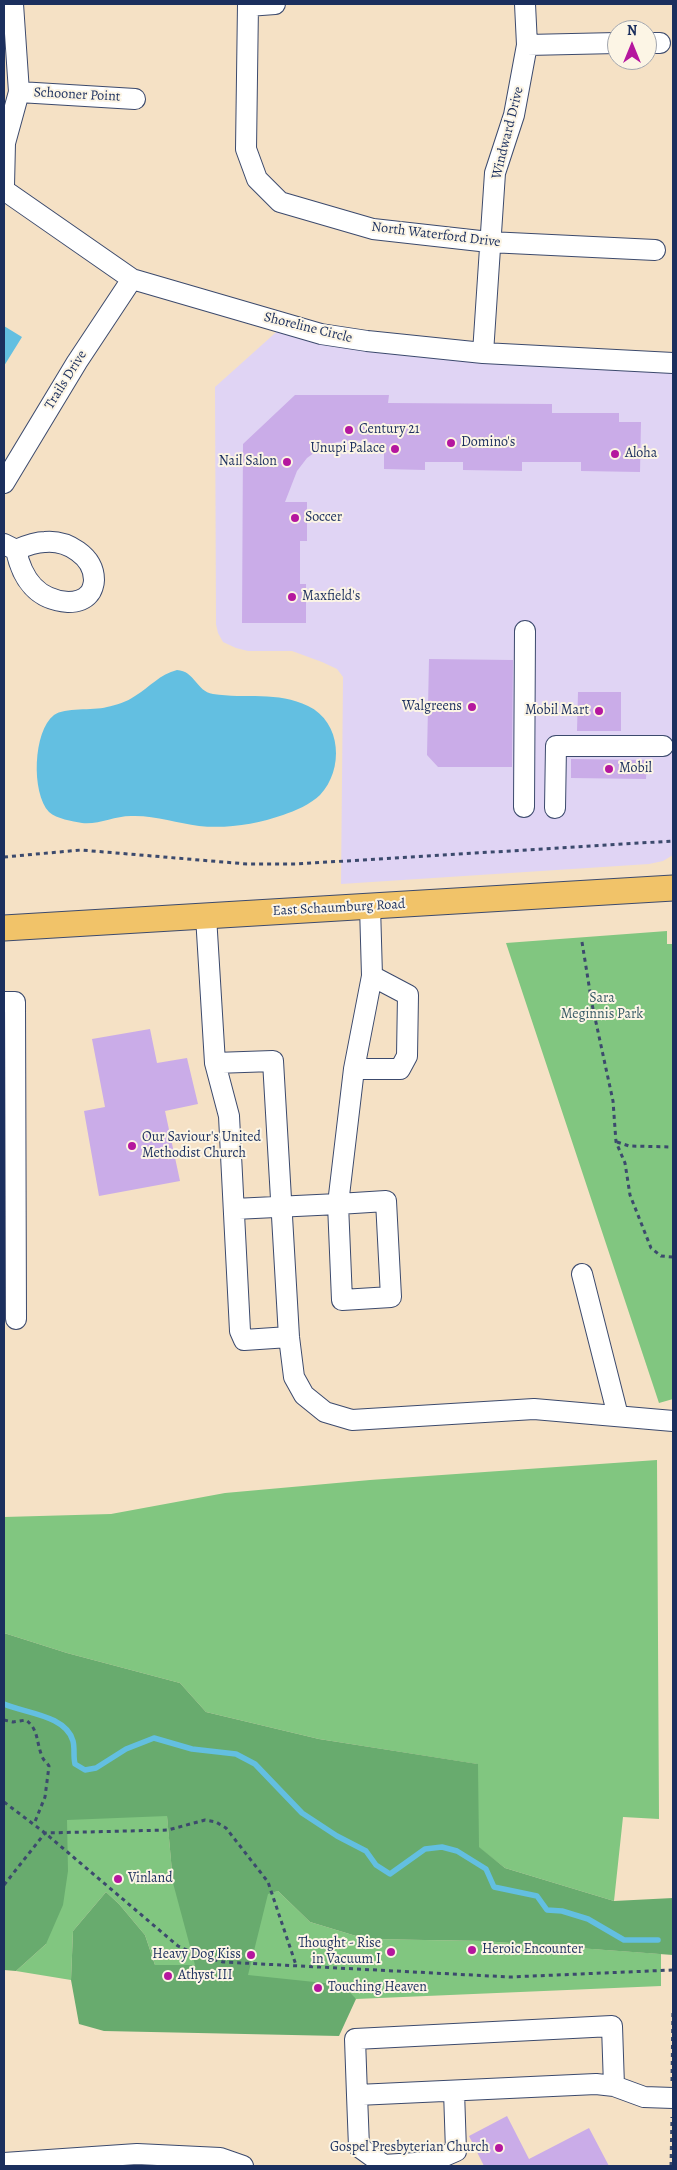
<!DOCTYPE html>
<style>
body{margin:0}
#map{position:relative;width:677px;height:2170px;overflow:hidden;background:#f5e1c5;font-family:Alegreya,serif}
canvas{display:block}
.frame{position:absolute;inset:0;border:5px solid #1b2f5e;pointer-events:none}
.north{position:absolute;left:607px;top:20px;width:50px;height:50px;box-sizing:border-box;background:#fcf5e5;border:1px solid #a2a6af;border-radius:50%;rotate:0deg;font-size:14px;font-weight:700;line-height:20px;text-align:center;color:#1b2f5e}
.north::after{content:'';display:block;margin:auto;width:18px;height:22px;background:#b5179e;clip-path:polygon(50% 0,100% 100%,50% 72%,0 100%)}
</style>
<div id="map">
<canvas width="677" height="2170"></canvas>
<div class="frame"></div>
<div class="north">N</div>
</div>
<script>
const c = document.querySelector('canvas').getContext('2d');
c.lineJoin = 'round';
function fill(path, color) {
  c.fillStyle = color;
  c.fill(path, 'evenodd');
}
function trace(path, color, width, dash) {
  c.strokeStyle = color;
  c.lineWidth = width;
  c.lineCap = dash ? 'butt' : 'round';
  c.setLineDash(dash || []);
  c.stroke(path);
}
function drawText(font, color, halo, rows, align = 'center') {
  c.font = font + ' Alegreya,serif';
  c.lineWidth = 4;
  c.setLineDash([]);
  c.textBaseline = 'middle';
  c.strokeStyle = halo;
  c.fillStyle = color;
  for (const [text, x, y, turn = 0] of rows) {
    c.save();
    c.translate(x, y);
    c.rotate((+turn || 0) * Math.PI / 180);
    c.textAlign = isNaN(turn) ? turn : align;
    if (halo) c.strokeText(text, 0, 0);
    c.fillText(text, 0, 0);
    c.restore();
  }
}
fill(new Path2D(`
 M283 326 673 365V855L663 861 649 864 341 884 343 677 337 669 322 662 292 651H248L236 648 223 642 218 633 216 624 215 387Z`), '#e0d4f4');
fill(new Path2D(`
 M667 931V944H673V1399L659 1403 506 943Z
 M657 1460 659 1819 623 1817 614 1901 505 1868 478 1847 477 1764 319 1739 206 1712 180 1683 67 1653 4 1633V1517L111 1514 225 1493 370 1480Z
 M4 1782 167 1815 173 1883 268 1893 278 1891 310 1922 366 1939 483 1941 661 1954V1986L356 1999 195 1966 155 1965 145 1935 119 1904 106 1892 73 1931 71 1980 16 1971 46 1944Z`), '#81c680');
fill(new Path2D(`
 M4 1633 67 1653 180 1683 206 1712 319 1739 478 1764 479 1847 505 1868 614 1901 673 1898V1955L483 1941 366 1939 310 1922 278 1891 268 1894 248 1975 343 1985 356 1999 339 2036 104 2031 79 2024 71 1980 73 1931 106 1892 119 1904 145 1935 155 1965H195L173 1883 167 1816 67 1820 68 1871 63 1905 46 1944 16 1971 4 1970Z`), '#68ab6e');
fill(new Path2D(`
 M4 326 22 337 4 366Z
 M177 670C195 671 196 691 213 694 245 699 278 691 308 706 342 722 344 770 320 795 311 804 295 811 283 815 257 824 227 829 199 826 177 823 154 815 131 816 114 816 98 825 82 823 72 821 57 819 49 812 31 793 33 731 54 715 65 707 92 711 107 707 116 705 127 702 135 696 150 687 160 674 177 670Z`), '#63bfe1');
trace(new Path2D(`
 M4 1704C24 1713 66 1715 73 1741 75 1749 73 1756 75 1764L85 1770 96 1768 126 1749 154 1738 192 1749 236 1754 255 1764 302 1813 337 1836 366 1851 376 1865 390 1874 425 1849 442 1847 457 1851 486 1869 494 1887 537 1896 547 1910 562 1911 588 1919 624 1940H658`), '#63bfe1', 5.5);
fill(new Path2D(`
 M295 395H389L388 403 552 404V413H619V422H641L640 472 581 471V462H522V471L463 470V462H425V470L384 469V449L371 442 354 440 337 442 322 447 307 458 297 471 285 502H307V541H300V584H306V623H242L243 444Z
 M429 659 513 660 512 767H438L427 755Z
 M578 692H621V731H577Z
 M571 759 647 760 646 779 571 778Z
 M150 1029 157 1063 187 1058 198 1104 165 1111 180 1181 99 1196 84 1111 105 1107 92 1039Z
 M507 2116 529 2159 589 2128 609 2166H484L469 2136Z`), '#caace8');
const minor = new Path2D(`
 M248 4 246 149 257 179 280 202 373 229 489 242 655 250
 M248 6 275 4
 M647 43H660
 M527 45 617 43
 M19 92 135 99
 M4 186 5 143 19 92 13 4
 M4 190 132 279 321 334 367 341 483 353 673 363
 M483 353 495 173 514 115 527 45 525 4
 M4 483 77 362 132 279
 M4 544 16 550C22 579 37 600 68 602 75 602 84 600 89 594 92 591 94 584 94 580 94 556 67 540 45 542 35 542 25 546 16 550
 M524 807 525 631
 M555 808 556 746H663
 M206 916 215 1063 273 1061 289 1337 294 1377 304 1395 325 1412 352 1420 534 1409 673 1421
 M4 1002H15L16 1319
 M215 1063 229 1116 240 1331 244 1340 289 1337
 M354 1069H400L407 1056 408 995 372 976
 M386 1201 391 1297 342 1300 338 1204Z
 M234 1209 338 1204 354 1069 372 976 370 906
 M582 1274 618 1416
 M614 2086 612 2026 355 2039 357 2095 596 2084 614 2086 644 2097 673 2098
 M357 2095 359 2147 384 2165 431 2162 456 2151 454 2091
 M4 2163 137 2154 220 2158 243 2166`);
const major = new Path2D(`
 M4 928 673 888`);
trace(minor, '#3c4a6d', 22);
trace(major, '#3c4a6d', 27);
trace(new Path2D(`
 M4 857 81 850 247 864H296L673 841
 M582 942 592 1004 613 1101 616 1142 625 1163 630 1195 651 1248 661 1256 673 1257
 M617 1142 629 1146 673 1147
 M4 1720 13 1722 26 1720C39 1730 36 1742 42 1756 43 1760 47 1763 49 1766L45 1797 34 1824
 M4 1802 45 1833 178 1946 198 1955 223 1962 510 1977 673 1970
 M4 1885 45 1833 168 1830 205 1820 216 1822 226 1828 268 1882 296 1965
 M672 2081 673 2009
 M671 2166 672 2117`), '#3c4a6d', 3, [4, 4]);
trace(minor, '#fff', 20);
trace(major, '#f1c369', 25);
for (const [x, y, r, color] of [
 [349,430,5,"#b5179e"],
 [451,443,5,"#b5179e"],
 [395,449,5,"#b5179e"],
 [615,454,5,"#b5179e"],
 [287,462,5,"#b5179e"],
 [295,518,5,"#b5179e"],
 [292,597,5,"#b5179e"],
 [472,707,5,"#b5179e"],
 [599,711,5,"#b5179e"],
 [609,769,5,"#b5179e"],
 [132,1146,5,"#b5179e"],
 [118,1879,5,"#b5179e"],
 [472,1950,5,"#b5179e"],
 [391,1952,5,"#b5179e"],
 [251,1955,5,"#b5179e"],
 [168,1976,5,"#b5179e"],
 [318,1988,5,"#b5179e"],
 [499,2148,5,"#b5179e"]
]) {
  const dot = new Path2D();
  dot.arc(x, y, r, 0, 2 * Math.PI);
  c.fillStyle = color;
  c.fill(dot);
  trace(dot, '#fcf5e5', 2);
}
drawText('14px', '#1b2f5e', '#fcf5e5', [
 ["Schooner Point",77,95,3],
 ["Windward Drive",508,133,-76],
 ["North Waterford Drive",436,235,7],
 ["Shoreline Circle",308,328,14],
 ["Trails Drive",66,380,-58],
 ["East Schaumburg Road",339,908,-3]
]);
drawText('14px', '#1b2f5e', '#fcf5e5', [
 ["Century 21",359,430],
 ["Domino's",461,443],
 ["Unupi Palace",385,449,"right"],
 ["Aloha",625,454],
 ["Nail Salon",277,462,"right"],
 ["Soccer",305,518],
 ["Maxfield's",302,597],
 ["Walgreens",462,707,"right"],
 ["Mobil Mart",589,711,"right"],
 ["Mobil",619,769],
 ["Our Saviour's United",142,1138],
 ["Methodist Church",142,1154],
 ["Vinland",128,1879],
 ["Thought - Rise",381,1944,"right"],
 ["in Vacuum I",381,1960,"right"],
 ["Heroic Encounter",482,1950],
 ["Heavy Dog Kiss",241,1955,"right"],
 ["Athyst III",178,1976],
 ["Touching Heaven",328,1988],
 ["Gospel Presbyterian Church",489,2148,"right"]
], 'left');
drawText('14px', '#3a5c68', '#fcf5e5', [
 ["Sara",602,999],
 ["Meginnis Park",602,1015]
]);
</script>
